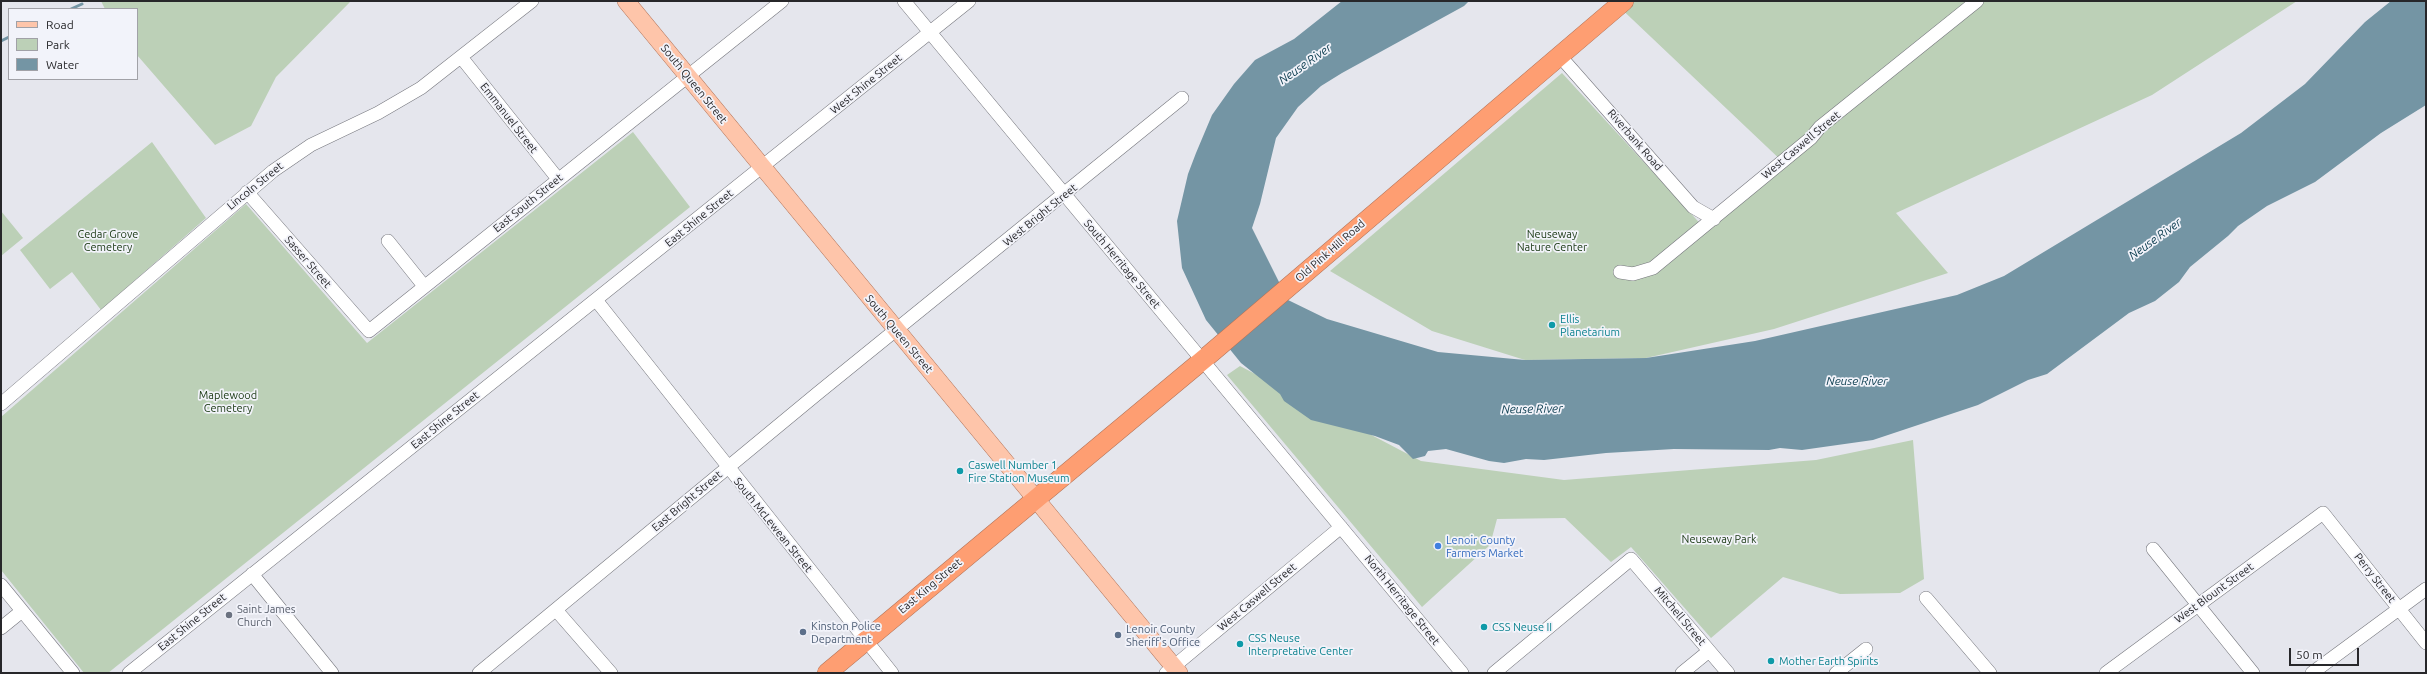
<!DOCTYPE html>
<style>
body{margin:0}
#map{position:relative;width:2427px;height:674px;overflow:hidden;background:#e5e6ed;font-family:Ubuntu,sans-serif}
canvas{display:block}
.frame{position:absolute;inset:0;border:2px solid #27272a;pointer-events:none}
.legend{position:absolute;left:8px;top:8px;width:130px;height:72px;box-sizing:border-box;background:#f2f3fa;border:1px solid #a1a1a7;margin:0;padding:5px 7px;list-style:none;font-size:12px;color:#27272a}
.legend li{display:flex;align-items:center;gap:8px;height:20px}
.legend b{width:20px;border:1px solid #a1a1a7}
.scale{position:absolute;left:2289px;top:648px;width:70px;height:18px;box-sizing:border-box;border:2px solid #27272a;border-top:0;padding-left:5px;font-size:12px;line-height:14px;white-space:nowrap;color:#27272a;-webkit-text-stroke:3px #f2f3fa;paint-order:stroke}
</style>
<div id="map">
<canvas width="2427" height="674"></canvas>
<div class="frame"></div>
<ul class="legend">
<li><b style="height:5px;background:#fec5aa"></b>Road</li>
<li><b style="height:11px;background:#bcd0b7"></b>Park</li>
<li><b style="height:11px;background:#7495a4"></b>Water</li>
</ul>
<div class="scale">50 m</div>
</div>
<script>
const c = document.querySelector('canvas').getContext('2d');
c.lineJoin = 'round';
function fill(path, color) {
  c.fillStyle = color;
  c.fill(path, 'evenodd');
}
function trace(path, color, width, dash) {
  c.strokeStyle = color;
  c.lineWidth = width;
  c.lineCap = dash ? 'butt' : 'round';
  c.setLineDash(dash || []);
  c.stroke(path);
}
function drawText(font, color, halo, rows, align = 'center') {
  c.font = font + ' Ubuntu,sans-serif';
  c.lineWidth = 3.5;
  c.setLineDash([]);
  c.textBaseline = 'middle';
  c.strokeStyle = halo;
  c.fillStyle = color;
  for (const [text, x, y, turn = 0] of rows) {
    c.save();
    c.translate(x, y);
    c.rotate((+turn || 0) * Math.PI / 180);
    c.textAlign = isNaN(turn) ? turn : align;
    if (halo) c.strokeText(text, 0, 0);
    c.fillText(text, 0, 0);
    c.restore();
  }
}
fill(new Path2D(`
 M101 1H351L276 77 251 126 215 145 137 55V9H105Z
 M1613 1H2297L2152 95 1896 213 1948 273 1774 329 1646 358 1525 360 1432 331 1330 271 1562 73 1707 231 1786 165Z
 M633 132 690 207 108 673H84L1 570V417L246 204 367 343Z
 M152 142 206 218 101 310 72 272 50 289 20 250Z
 M1 211 23 238 1 256Z
 M1240 366 1421 461 1564 480 1816 460 1913 440 1924 579 1900 593 1840 594 1783 577 1711 638 1631 547 1611 562 1565 518 1497 519 1490 545 1422 607 1227 375Z`), '#bcd0b7');
fill(new Path2D(`
 M1342 1H1469L1464 6 1342 73 1321 86 1298 107 1276 138 1260 204 1252 228 1288 300 1327 319 1438 352 1525 360 1646 358 1755 341 1957 295 2004 276 2241 133 2305 84 2365 22 2391 1H2426V105L2381 133 2315 182 2267 206 2238 226 2228 236 2190 267 2179 282 2155 301 2129 313 2047 374 2028 380 1978 405 1873 440 1802 450 1780 448 1769 450 1674 449 1606 453 1544 460 1526 459 1504 463 1489 461 1446 449 1428 451 1425 456 1413 459 1399 445 1375 436 1311 420 1284 401 1280 394 1241 363 1206 320 1182 268 1177 221 1188 174 1196 153 1212 115 1234 84 1255 60 1294 39Z`), '#7495a4');
trace(new Path2D(`
 M71 9 82 4
 M1 41 9 37`), '#7495a4', 3);
const minor = new Path2D(`
 M904 1 1462 673
 M1559 55 1693 207 1714 219
 M461 57 558 179
 M247 192 369 331 782 1
 M388 241 424 286
 M1620 272 1633 274 1653 268 1811 138 1820 127 1977 1
 M596 300 892 673
 M1 404 273 171 311 145 378 113 421 88 532 1
 M2153 549 2253 673
 M252 574 332 673
 M1 585 73 673
 M1926 598 1990 673
 M556 610 611 673
 M1 628 22 611
 M129 673 969 1
 M479 673 818 393 1182 98
 M1166 673 1341 527
 M1494 673 1631 559 1728 673
 M1682 673 1709 651
 M1836 673 1866 649
 M2106 673 2323 513 2426 643
 M2312 673 2426 589`);
const major = new Path2D(`
 M626 1 1179 673`);
const highway = new Path2D(`
 M827 673 1210 354 1624 1`);
trace(minor, '#75767d', 14);
trace(major, '#b37459', 18);
trace(highway, '#b37459', 20);
trace(minor, '#fff', 13);
trace(major, '#fec5aa', 17);
trace(highway, '#fe9e72', 19);
for (const [x, y, r, color] of [
 [1552,325,4,"#0f9aa8"],
 [960,471,4,"#0f9aa8"],
 [1438,546,4,"#3f7fe0"],
 [229,615,4,"#6b7280"],
 [1484,627,4,"#0f9aa8"],
 [803,632,4,"#5c6f8a"],
 [1118,635,4,"#5c6f8a"],
 [1240,644,4,"#0f9aa8"],
 [1771,661,4,"#0f9aa8"]
]) {
  const dot = new Path2D();
  dot.arc(x, y, r, 0, 2 * Math.PI);
  c.fillStyle = color;
  c.fill(dot);
  trace(dot, '#f2f3fa', 1.5);
}
drawText('11px', '#27272a', '#f2f3fa', [
 ["South Queen Street",694,84,51],
 ["West Shine Street",866,84,-39],
 ["Emmanuel Street",509,118,52],
 ["Riverbank Road",1635,140,49],
 ["West Caswell Street",1801,145,-40],
 ["Lincoln Street",255,186,-39],
 ["East South Street",528,203,-39],
 ["West Bright Street",1040,215,-39],
 ["East Shine Street",699,218,-39],
 ["Old Pink Hill Road",1330,251,-41],
 ["Sasser Street",308,262,49],
 ["South Herritage Street",1122,264,50],
 ["South Queen Street",899,334,50],
 ["East Shine Street",445,420,-39],
 ["East Bright Street",687,501,-40],
 ["South McLewean Street",773,525,51],
 ["Perry Street",2375,578,52],
 ["East King Street",930,586,-40],
 ["West Blount Street",2214,593,-36],
 ["West Caswell Street",1257,597,-40],
 ["North Herritage Street",1402,600,51],
 ["Mitchell Street",1680,616,50],
 ["East Shine Street",192,622,-39]
]);
drawText('11px', '#173610', '#f2f3fa', [
 ["Cedar Grove",108,234],
 ["Cemetery",108,247],
 ["Neuseway",1552,234],
 ["Nature Center",1552,247],
 ["Maplewood",228,395],
 ["Cemetery",228,408],
 ["Neuseway Park",1719,539]
]);
drawText('11px', '#0d838f', '#f2f3fa', [
 ["Ellis",1560,319],
 ["Planetarium",1560,332],
 ["Caswell Number 1",968,465],
 ["Fire Station Museum",968,478],
 ["CSS Neuse II",1492,627],
 ["CSS Neuse",1248,638],
 ["Interpretative Center",1248,651],
 ["Mother Earth Spirits",1779,661]
], 'left');
drawText('11px', '#366cbe', '#f2f3fa', [
 ["Lenoir County",1446,540],
 ["Farmers Market",1446,553]
], 'left');
drawText('11px', '#5b616d', '#f2f3fa', [
 ["Saint James",237,609],
 ["Church",237,622]
], 'left');
drawText('11px', '#4e5e75', '#f2f3fa', [
 ["Kinston Police",811,626],
 ["Department",811,639],
 ["Lenoir County",1126,629],
 ["Sheriff's Office",1126,642]
], 'left');
drawText('italic 12px', '#124254', '#f2f3fa', [
 ["Neuse River",1305,64,-35],
 ["Neuse River",2155,239,-36],
 ["Neuse River",1857,381],
 ["Neuse River",1532,409,-1]
]);
</script>
